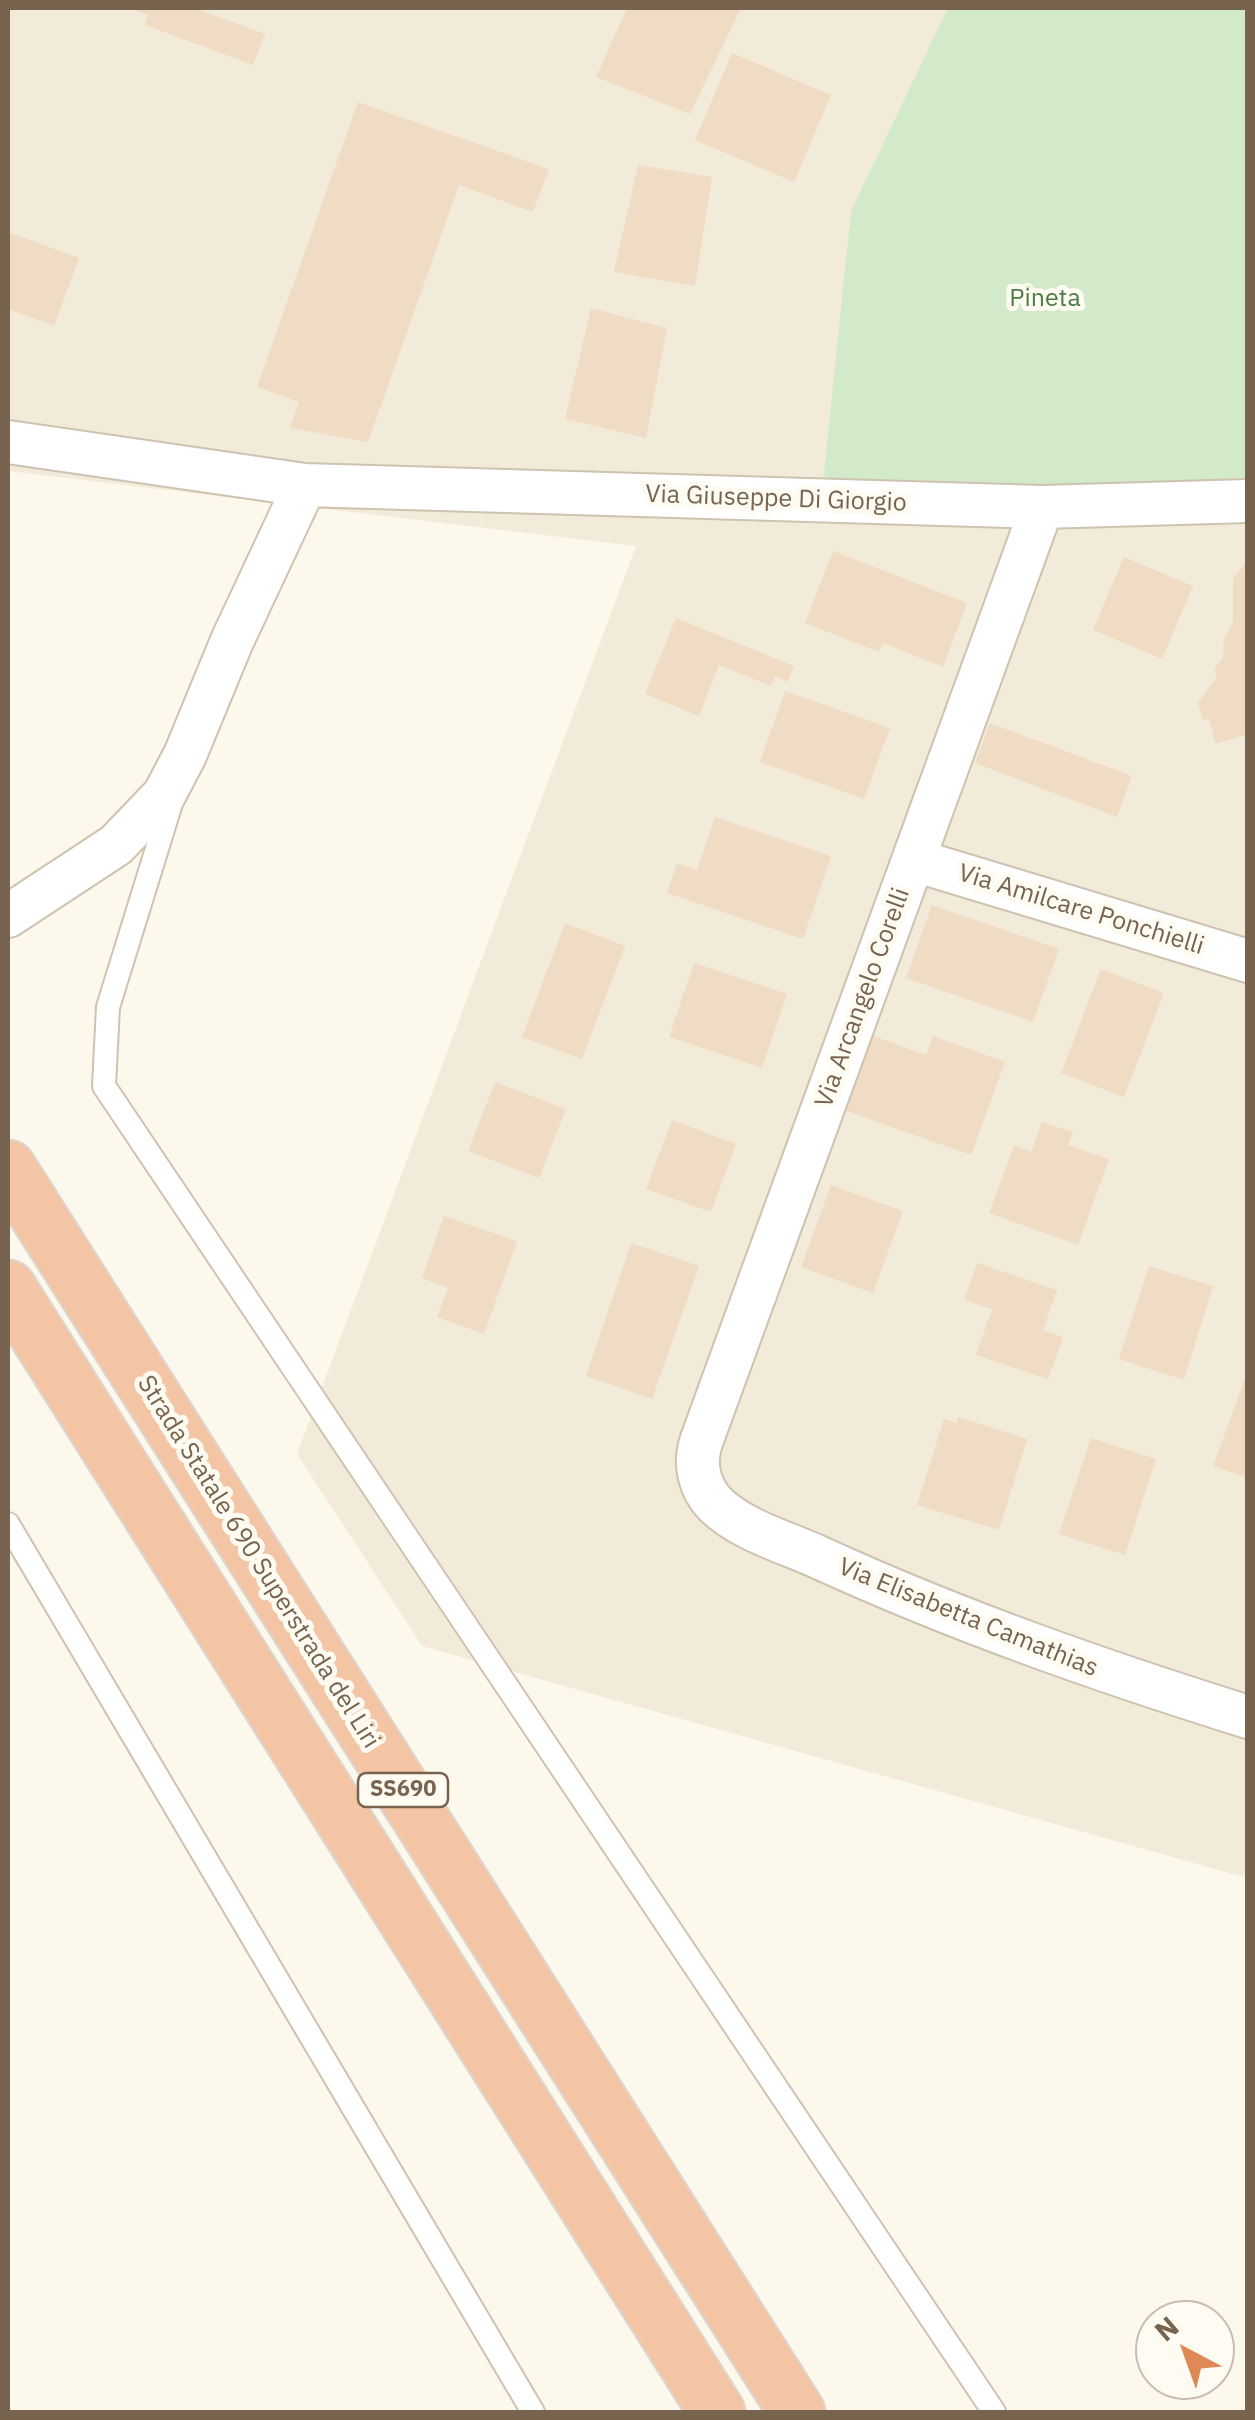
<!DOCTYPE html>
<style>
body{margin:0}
#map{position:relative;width:1255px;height:2420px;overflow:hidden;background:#fcf8eb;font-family:"IBM Plex Sans",sans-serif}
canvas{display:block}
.frame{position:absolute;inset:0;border:10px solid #77634e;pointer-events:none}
.north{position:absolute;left:1135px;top:2300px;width:100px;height:100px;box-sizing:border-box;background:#fefbf2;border:2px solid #c8beb0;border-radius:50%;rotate:319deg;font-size:28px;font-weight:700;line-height:40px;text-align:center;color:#77634e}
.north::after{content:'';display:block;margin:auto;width:35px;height:45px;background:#e08957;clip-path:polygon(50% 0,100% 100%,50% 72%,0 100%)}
</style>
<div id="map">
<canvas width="1255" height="2420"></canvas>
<div class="frame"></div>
<div class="north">N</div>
</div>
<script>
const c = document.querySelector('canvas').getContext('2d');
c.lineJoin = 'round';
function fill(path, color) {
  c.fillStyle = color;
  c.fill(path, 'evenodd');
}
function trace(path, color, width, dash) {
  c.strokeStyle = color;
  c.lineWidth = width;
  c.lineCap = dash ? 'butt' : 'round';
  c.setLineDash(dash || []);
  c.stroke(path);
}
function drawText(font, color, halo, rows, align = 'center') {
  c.font = font + ' "IBM Plex Sans",sans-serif';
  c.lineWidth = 10;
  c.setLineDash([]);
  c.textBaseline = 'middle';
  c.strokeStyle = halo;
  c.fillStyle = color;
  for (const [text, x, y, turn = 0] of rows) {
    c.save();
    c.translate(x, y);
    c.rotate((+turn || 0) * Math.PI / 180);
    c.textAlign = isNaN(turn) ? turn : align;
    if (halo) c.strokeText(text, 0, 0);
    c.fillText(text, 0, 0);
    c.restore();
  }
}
fill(new Path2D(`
 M8 8H1247V1878L422 1646 297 1454 636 546 8 471Z`), '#f3ebda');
fill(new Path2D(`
 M948 8H1247V501L823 483 851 211Z`), '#d2eac9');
fill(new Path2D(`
 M128 8H194L265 34 253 65 145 25 148 15Z
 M627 8H741L690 114 596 77Z
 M732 53 831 95 794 182 695 140Z
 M358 102 549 169 533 212 459 185 368 442 290 428 299 402 257 387Z
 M638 165 712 177 695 286 614 272Z
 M8 232 79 258 54 326 8 309Z
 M591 308 667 328 646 438 565 419Z
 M833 551 967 603 943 667 883 643 879 652 805 623Z
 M1124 557 1193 586 1162 659 1093 630Z
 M1248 560V734L1216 744 1209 719 1203 720 1198 702 1217 677 1214 669 1223 658 1224 639 1233 621V578Z
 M676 618 794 666 787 682 775 676 771 686 719 665 699 716 645 694Z
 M785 691 890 728 864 799 760 762Z
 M990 723 1132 776 1117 817 975 763Z
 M715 817 831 856 803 939 667 893 677 864 697 870Z
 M932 905 1059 949 1033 1022 906 978Z
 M565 923 625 946 582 1059 522 1037Z
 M694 963 787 994 762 1068 669 1037Z
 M1101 969 1164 993 1124 1097 1061 1073Z
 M865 1033 926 1055 933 1036 1005 1062 971 1155 838 1108Z
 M495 1082 566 1109 539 1178 468 1151Z
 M672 1120 736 1144 711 1212 646 1189Z
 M1042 1122 1073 1132 1068 1145 1109 1159 1078 1245 989 1213 1014 1145 1031 1152Z
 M831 1185 903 1211 873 1293 801 1267Z
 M444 1216 517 1241 484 1334 437 1317 448 1288 422 1278Z
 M631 1243 699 1266 652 1399 586 1376Z
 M977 1263 1057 1290 1043 1330 1063 1337 1048 1379 976 1355 992 1309 964 1300Z
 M1149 1266 1213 1286 1184 1380 1119 1359Z
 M1247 1373H1248V1478L1213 1466Z
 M958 1417 1027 1439 999 1530 917 1505 944 1419 957 1423Z
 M1091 1438 1156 1459 1125 1555 1059 1534Z`), '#f0dcc4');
const lane = new Path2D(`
 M173 797 108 1007 104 1086 994 2412
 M8 1524 533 2412`);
const street = new Path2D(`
 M8 442 305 485
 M1042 507 701 1442C694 1464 699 1488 716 1505 742 1530 785 1542 818 1557 958 1621 1101 1671 1248 1717
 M914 860 1248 961
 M8 916 116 845 164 795 185 755 232 641 305 485 1042 507 1248 501`);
const highway = new Path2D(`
 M8 1168 797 2412
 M8 1288 717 2412`);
trace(lane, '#cec2b0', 26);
trace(street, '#cec2b0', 46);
trace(highway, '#dcd6d1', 59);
trace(lane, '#fff', 22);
trace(street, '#fff', 42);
trace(highway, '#f3c5a5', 55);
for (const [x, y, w] of [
 [403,1790,90]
]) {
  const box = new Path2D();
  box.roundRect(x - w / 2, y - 17, w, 34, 8);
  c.fillStyle = '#fefbf2';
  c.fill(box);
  trace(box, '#77634e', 2.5);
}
drawText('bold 22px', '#77634e', null, [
 ["SS690",403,1790]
]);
drawText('25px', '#4e7c47', '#fefbf2', [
 ["Pineta",1045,299]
]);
drawText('25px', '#77634e', '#fefbf2', [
 ["Via Giuseppe Di Giorgio",776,499,2],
 ["Via Amilcare Ponchielli",1081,910,17],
 ["Via Arcangelo Corelli",863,998,-70],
 ["Strada Statale 690 Superstrada del Liri",258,1562,58],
 ["Via Elisabetta Camathias",968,1618,22]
]);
</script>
